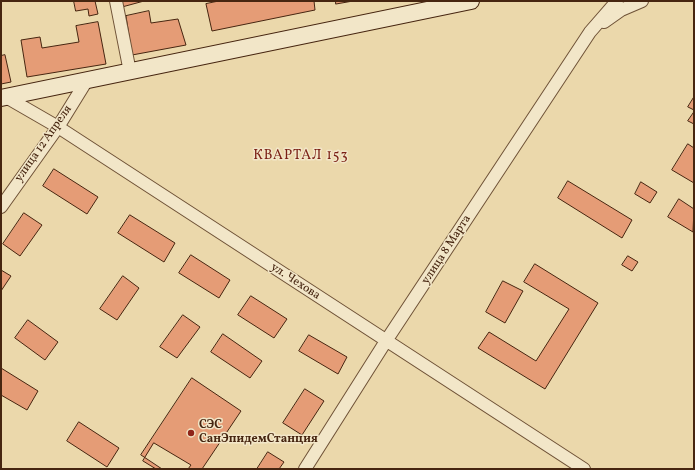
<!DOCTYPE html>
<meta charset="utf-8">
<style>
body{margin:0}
#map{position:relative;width:695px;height:470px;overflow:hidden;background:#ebd8ab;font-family:Vollkorn,serif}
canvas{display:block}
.frame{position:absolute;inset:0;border:2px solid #462510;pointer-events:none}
</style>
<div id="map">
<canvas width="695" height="470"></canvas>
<div class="frame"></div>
</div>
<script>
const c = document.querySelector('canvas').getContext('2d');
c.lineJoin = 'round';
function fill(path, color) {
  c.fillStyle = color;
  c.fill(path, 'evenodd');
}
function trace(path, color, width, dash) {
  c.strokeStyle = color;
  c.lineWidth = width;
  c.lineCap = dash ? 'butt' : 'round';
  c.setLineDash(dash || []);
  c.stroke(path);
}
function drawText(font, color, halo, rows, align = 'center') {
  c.font = font + ' Vollkorn,serif';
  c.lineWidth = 3;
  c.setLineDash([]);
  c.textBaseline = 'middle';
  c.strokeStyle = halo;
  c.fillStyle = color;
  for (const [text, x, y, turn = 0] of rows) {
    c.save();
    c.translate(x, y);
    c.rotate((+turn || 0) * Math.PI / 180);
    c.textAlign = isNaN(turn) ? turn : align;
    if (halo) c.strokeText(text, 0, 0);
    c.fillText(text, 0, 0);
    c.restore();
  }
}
const building = new Path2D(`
 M74 1H95L98 14 89 16 88 9 76 11Z
 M121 1H144L122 7Z
 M219 1H314L315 10 212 31 206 4Z
 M336 1H353L336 4Z
 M149 11 151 23 178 19 186 45 132 55 126 16Z
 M98 22 106 64 27 77 21 40 40 37 42 48 79 42 76 26Z
 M5 55 11 82 1 84V56Z
 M694 97V110L688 107Z
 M694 112V124L688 121Z
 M688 144 694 148V183L672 170Z
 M54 169 98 197 87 214 43 186Z
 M568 181 632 220 622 238 558 198Z
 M641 182 657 192 650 203 635 194Z
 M679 199 694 209 693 232 668 217Z
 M24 213 42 225 20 256 3 244Z
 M130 215 175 243 164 262 118 233Z
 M191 255 230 280 219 298 179 273Z
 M628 256 638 262 632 271 622 265Z
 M535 264 598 303 545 389 478 348 489 332 536 361 569 309 524 282Z
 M1 270 11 276 1 291Z
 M123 276 139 288 117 320 100 309Z
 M503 281 523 291 505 323 486 312Z
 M251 296 287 319 274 338 238 315Z
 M183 315 200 327 177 358 160 347Z
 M28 320 58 342 45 360 15 338Z
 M223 334 262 361 250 378 211 352Z
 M309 335 347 357 338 374 299 351Z
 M1 368 38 391 27 410 1 395Z
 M192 378 241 411 202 469H162L141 455Z
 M305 389 324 401 302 435 283 423Z
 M79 422 119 448 107 467 67 441Z
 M154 443 191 465 188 469H156L143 461Z
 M268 452 284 462 279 469H257Z`);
fill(building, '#e59c76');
trace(building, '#462510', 1);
const minor = new Path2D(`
 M116 1 130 72
 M604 22 621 10 642 1
 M6 97 58 127 584 469
 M1 207 58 127 87 80
 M305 469 386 341 590 32 617 1`);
const secondary = new Path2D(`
 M1 98 471 1`);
trace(minor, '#6f5237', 14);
trace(secondary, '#462510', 18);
trace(minor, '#f2e6c8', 12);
trace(secondary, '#f2e6c8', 16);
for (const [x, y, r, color] of [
 [191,433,4,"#8f2418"]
]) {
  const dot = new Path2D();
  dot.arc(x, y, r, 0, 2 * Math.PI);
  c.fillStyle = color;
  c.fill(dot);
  trace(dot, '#f2e6c8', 1.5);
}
drawText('12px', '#462510', '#f2e6c8', [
 ["улица 12 Апреля",44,144,-55],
 ["улица 8 Марта",447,250,-57],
 ["ул. Чехова",295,282,33]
]);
drawText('bold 12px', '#462510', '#f2e6c8', [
 ["СЭС",199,426],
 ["СанЭпидемСтанция",199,440]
], 'left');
c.letterSpacing = '1px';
drawText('14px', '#7a1f14', '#f2e6c8', [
 ["КВАРТАЛ 153",301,156]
]);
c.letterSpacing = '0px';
</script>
